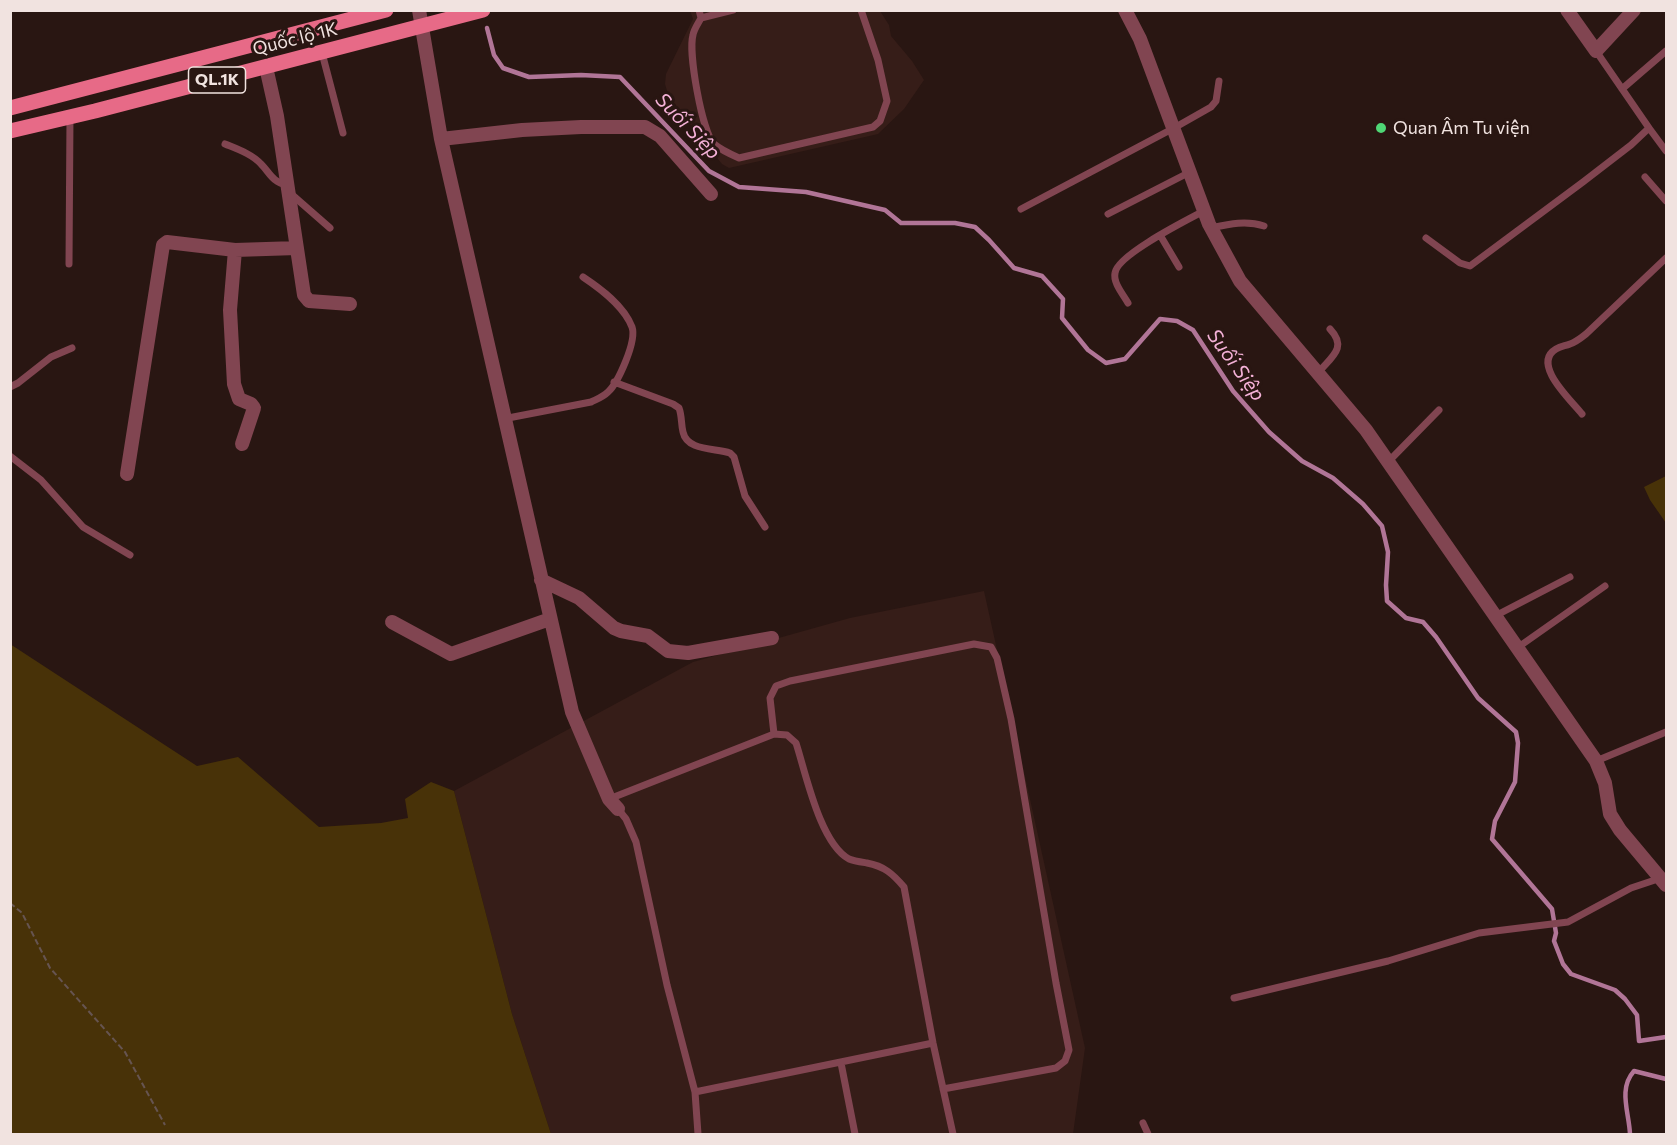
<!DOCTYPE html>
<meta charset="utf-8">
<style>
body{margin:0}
#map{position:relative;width:1677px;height:1145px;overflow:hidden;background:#291612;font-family:Commissioner,sans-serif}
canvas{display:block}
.frame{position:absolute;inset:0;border:12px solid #f1e3e0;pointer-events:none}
</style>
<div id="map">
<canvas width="1677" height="1145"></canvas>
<div class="frame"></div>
</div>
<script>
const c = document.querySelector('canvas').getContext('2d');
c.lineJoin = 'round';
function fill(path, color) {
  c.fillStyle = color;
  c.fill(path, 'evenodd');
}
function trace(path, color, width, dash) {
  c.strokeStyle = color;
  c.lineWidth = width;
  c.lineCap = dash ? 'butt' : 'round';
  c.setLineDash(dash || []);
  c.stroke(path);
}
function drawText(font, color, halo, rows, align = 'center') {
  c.font = font + ' Commissioner,sans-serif';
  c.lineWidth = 6;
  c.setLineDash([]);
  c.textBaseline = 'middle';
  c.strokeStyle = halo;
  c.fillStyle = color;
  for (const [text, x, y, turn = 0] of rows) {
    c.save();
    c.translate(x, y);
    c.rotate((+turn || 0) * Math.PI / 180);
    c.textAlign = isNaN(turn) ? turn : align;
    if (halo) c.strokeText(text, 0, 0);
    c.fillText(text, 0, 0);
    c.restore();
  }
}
fill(new Path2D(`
 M690 10 880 11 889 25 891 36 912 61 924 80 904 109 878 134 729 168 722 164 681 113 668 94 665 84 666 74 693 19Z
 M984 591 1085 1048 1073 1134H551L512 1014 454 791 693 662 850 618Z`), '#361d18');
fill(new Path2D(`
 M1666 476V523L1650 500 1644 487Z
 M10 644 197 766 238 757 319 827 381 823 408 818 405 799 431 782 454 791 512 1014 551 1134H11Z`), '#483208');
trace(new Path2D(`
 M487 28 494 55 503 68 529 77 581 75 620 77 709 171 739 187 806 192 885 210 901 223H955L975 227 989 240 1014 268 1042 276 1063 299 1062 318 1088 350 1106 363 1125 359 1160 319 1177 321 1193 330 1233 391 1269 432 1302 461 1333 478 1363 504 1382 526 1388 552 1386 585 1387 601 1406 618 1423 622 1436 637 1478 698 1516 732 1518 743 1515 782 1495 821 1492 839 1552 909 1556 933 1554 941 1563 964 1571 974 1615 990 1625 999 1637 1015 1639 1041 1666 1037
 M1630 1134C1629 1112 1618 1089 1634 1071L1666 1079`), '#b17597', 4.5);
trace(new Path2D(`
 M10 903 22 913 50 968 125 1052 165 1125`), '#665451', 2, [6, 3]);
trace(new Path2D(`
 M699 10 701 18 733 10
 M701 18C698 24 694 29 693 35 688 52 702 132 714 144 721 150 730 154 739 158L873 127 880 121 887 101 878 60 861 10
 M322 53 343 133
 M1622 89 1666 51
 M1649 128 1666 151
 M225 144C237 149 252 154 261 164 270 173 272 182 287 185
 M1645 177 1666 201
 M290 193 330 228
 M1021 209 1174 128 1211 107 1216 101 1219 81
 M1108 214 1190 172
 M1211 228C1229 224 1246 220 1264 226
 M1160 235 1179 267
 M1426 238 1460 263 1470 266 1583 182 1631 145 1649 128 1596 51
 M69 264 70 117
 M1128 303C1123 294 1113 283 1115 273 1117 255 1187 220 1204 211
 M1318 373C1331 357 1348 348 1330 329
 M614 382 673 404 679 408C682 416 681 424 683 432 687 451 715 448 730 453L734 457 745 496 765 527
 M10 387 18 383 51 357 72 348
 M1582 414C1571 400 1531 364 1556 349 1561 346 1565 346 1570 344 1576 342 1581 338 1586 334L1666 258
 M503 419 591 402C597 399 603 397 608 392 618 383 637 341 632 327 624 306 601 289 583 277
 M10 456 41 480 83 527 130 555
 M1388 462 1439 410
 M1495 616 1570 577
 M1517 648 1605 586
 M774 734 770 698 776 686 790 681 974 644 991 647 997 658 1011 719 1056 983 1069 1050 1065 1061 1056 1068 943 1089
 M1596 761 1666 732
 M609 799 774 734 787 735 796 743C806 774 820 843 849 859 854 861 861 862 867 863 884 866 893 874 904 887L933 1043 953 1134
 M618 809 626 819 636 842 667 985 695 1092 698 1134
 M1234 998 1388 961 1479 933 1568 922 1631 888 1661 878
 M841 1063 855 1134
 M695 1092 933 1043
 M1143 1123 1148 1134`), '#814551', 7);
trace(new Path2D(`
 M419 10 441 139 572 712 609 799 618 809
 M1125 10 1140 39 1209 224 1240 281 1366 430 1596 761 1605 783 1610 814 1620 830 1666 885
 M1567 10 1596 51 1634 10
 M266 67 277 116 304 295 309 301 350 304
 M441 139 522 130 581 127H645L660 136 711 194
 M242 444 254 408 251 404 239 399 234 384 230 310 235 250 297 248
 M127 474 163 245 167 242 235 250
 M541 580 579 598 614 628 621 631 648 636 668 651 688 653 772 638
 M392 622 451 654 550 619`), '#814551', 14);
trace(new Path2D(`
 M10 108 386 10
 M10 131 95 111 483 10`), '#e76a87', 15);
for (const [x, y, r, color] of [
 [1381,128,6,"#4fd675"]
]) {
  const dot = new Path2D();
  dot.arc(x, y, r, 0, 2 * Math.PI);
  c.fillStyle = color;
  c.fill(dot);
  trace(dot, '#291612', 2);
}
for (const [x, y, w] of [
 [217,80,57]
]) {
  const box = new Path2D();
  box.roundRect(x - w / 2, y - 13, w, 26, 4.5);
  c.fillStyle = '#291612';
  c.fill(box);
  trace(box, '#f1e3e0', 1.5);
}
drawText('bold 16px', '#f1e3e0', null, [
 ["QL.1K",217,80]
]);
drawText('18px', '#f1e3e0', '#291612', [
 ["Quốc lộ 1K",295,39,-14]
]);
drawText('18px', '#f1e3e0', '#291612', [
 ["Quan Âm Tu viện",1393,128]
], 'left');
drawText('italic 20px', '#f4b1d7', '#291612', [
 ["Suối Siệp",688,126,46],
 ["Suối Siệp",1236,365,54]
]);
</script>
